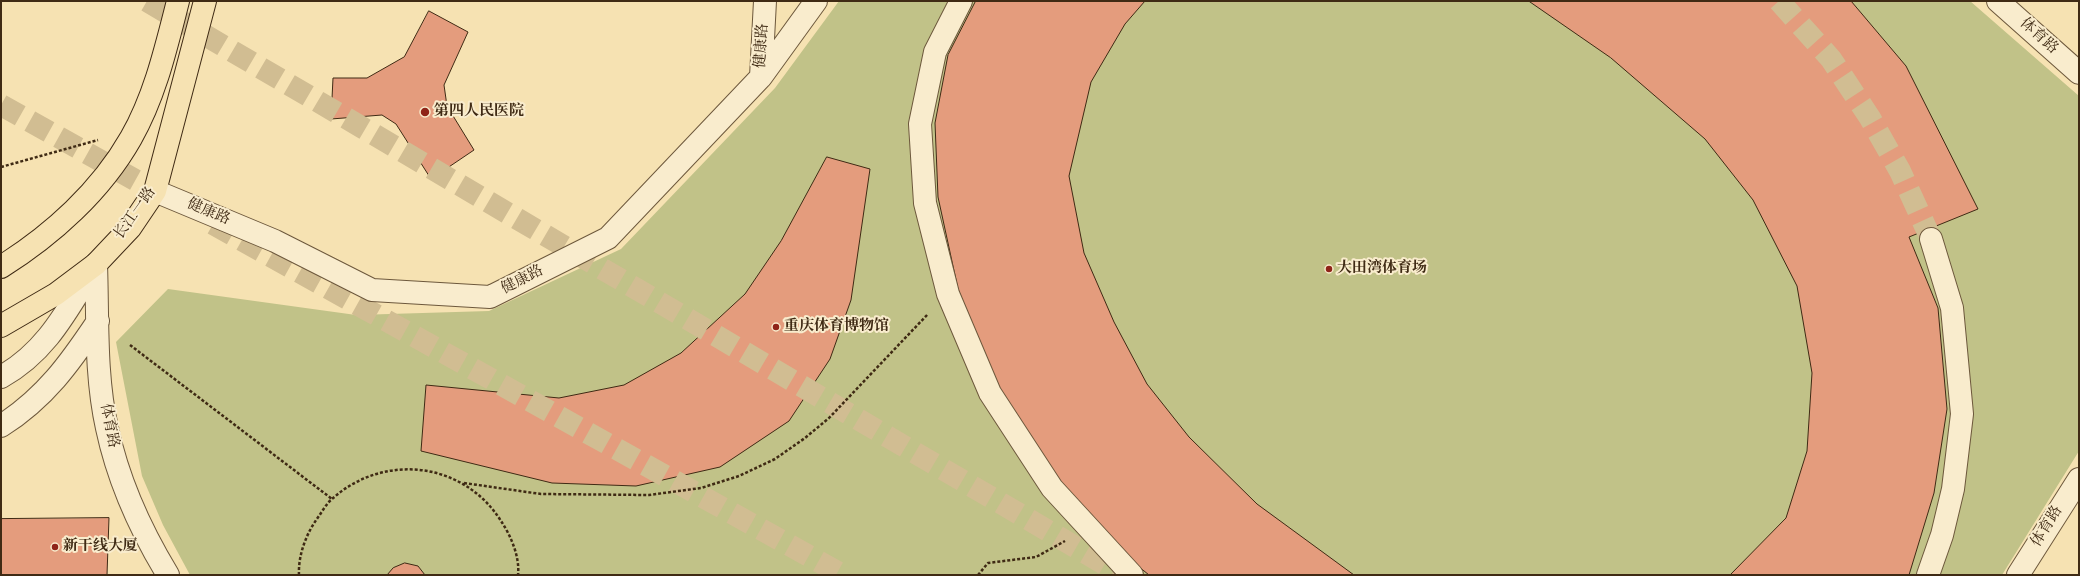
<!DOCTYPE html>
<meta charset="utf-8">
<style>
body{margin:0}
#map{position:relative;width:2080px;height:576px;overflow:hidden;background:#f6e2b2;font-family:"Sorts Mill Goudy",serif}
canvas{display:block}
.frame{position:absolute;inset:0;border:2px solid #3f2a14;pointer-events:none}
</style>
<div id="map">
<canvas width="2080" height="576"></canvas>
<div class="frame"></div>
</div>
<script>
const c = document.querySelector('canvas').getContext('2d');
c.lineJoin = 'round';
function fill(path, color) {
  c.fillStyle = color;
  c.fill(path, 'evenodd');
}
function trace(path, color, width, dash) {
  c.strokeStyle = color;
  c.lineWidth = width;
  c.lineCap = dash ? 'butt' : 'round';
  c.setLineDash(dash || []);
  c.stroke(path);
}
function drawText(font, color, halo, rows, align = 'center') {
  c.font = font + ' "Sorts Mill Goudy","Noto Serif SC",serif';
  c.lineWidth = 4;
  c.setLineDash([]);
  c.textBaseline = 'middle';
  c.strokeStyle = halo;
  c.fillStyle = color;
  for (const [text, x, y, turn = 0] of rows) {
    c.save();
    c.translate(x, y);
    c.rotate((+turn || 0) * Math.PI / 180);
    c.textAlign = isNaN(turn) ? turn : align;
    if (halo) c.strokeText(text, 0, 0);
    c.fillText(text, 0, 0);
    c.restore();
  }
}
fill(new Path2D(`
 M839 1H1970L2079 96V451L2002 575H190L163 525 142 476 116 342 168 289 356 315 489 311 621 249 775 88Z`), '#c1c288');
const building = new Path2D(`
 M976 1H1145L1125 24 1091 82 1069 176 1084 253 1114 322 1147 384 1189 437 1257 504 1354 575H1149L1138 566 1059 484 998 389 958 289 938 197 935 123 948 55Z
 M1529 1H1851L1906 66 1978 209 1909 237 1938 308 1947 409 1934 493 1909 575H1730L1786 518 1807 451 1812 373 1797 286 1753 200 1705 139 1611 58Z
 M429 11 468 32 444 85 447 106 474 150 431 179 396 124 382 115 331 119 333 78H367L404 57Z
 M827 157 870 169 851 300 830 359 789 421 720 467 636 486 552 483 421 451 426 385 559 398 624 385 681 353 745 294 781 241Z
 M109 518 107 575H1V519Z
 M405 563 418 566 425 575H387L393 568Z`);
fill(building, '#e49c7d');
trace(building, '#3f2a14', 1);
trace(new Path2D(`
 M1779 1 1831 59 1870 118 1900 171 1931 239`), '#d1bd92', 22, [22, 11]);
trace(new Path2D(`
 M147 1 1123 575
 M1 105 171 200
 M213 224 843 575`), '#d1bd92', 22, [22, 11]);
const minor = new Path2D(`
 M961 1 935 52 920 124 925 203 948 294 990 393 1052 488 1132 575
 M1998 1 2079 73
 M761 77 816 1
 M155 191 275 241 372 290 490 297 608 238 761 77 765 1
 M96 264C98 318 95 375 107 428 118 480 140 529 168 575
 M1 377C48 351 68 308 96 264
 M1 426C45 398 70 363 98 321
 M1928 575 1942 535 1953 489 1962 414 1952 308 1931 239
 M2018 575 2079 479`);
const major = new Path2D(`
 M1 267C52 235 101 191 131 138 155 96 166 48 178 1
 M1 326 56 294 96 264 130 228 155 191 205 1`);
trace(minor, '#6d583c', 24);
trace(major, '#3f2a14', 24);
trace(new Path2D(`
 M1 167 98 140
 M130 345 332 499
 M464 483 541 494 649 495 701 488 739 476 775 459 805 438 829 418 928 314
 M299 575C298 554 307 532 319 516 323 510 327 503 332 499 384 452 464 462 501 521 511 536 520 557 518 575
 M978 575 988 563 1036 557 1065 541`), '#3f2a14', 2.5, [3, 2]);
trace(minor, '#f9eccd', 22);
trace(major, '#f6e2b2', 22);
for (const [x, y, r, color] of [
 [425,112,5,"#8f2418"],
 [1329,269,4,"#8f2418"],
 [776,327,4,"#8f2418"],
 [55,547,4,"#8f2418"]
]) {
  const dot = new Path2D();
  dot.arc(x, y, r, 0, 2 * Math.PI);
  c.fillStyle = color;
  c.fill(dot);
  trace(dot, '#f9eccd', 1.5);
}
drawText('15px', '#3f2a14', '#f9eccd', [
 ["体育路",2038,37,42],
 ["健康路",763,46,-86],
 ["健康路",208,213,23],
 ["长江一路",136,214,-55],
 ["健康路",523,281,-27],
 ["体育路",108,426,79],
 ["体育路",2048,527,-58]
]);
drawText('bold 15px', '#3f2a14', '#f9eccd', [
 ["第四人民医院",434,112],
 ["大田湾体育场",1337,269],
 ["重庆体育博物馆",784,327],
 ["新干线大厦",63,547]
], 'left');
</script>
